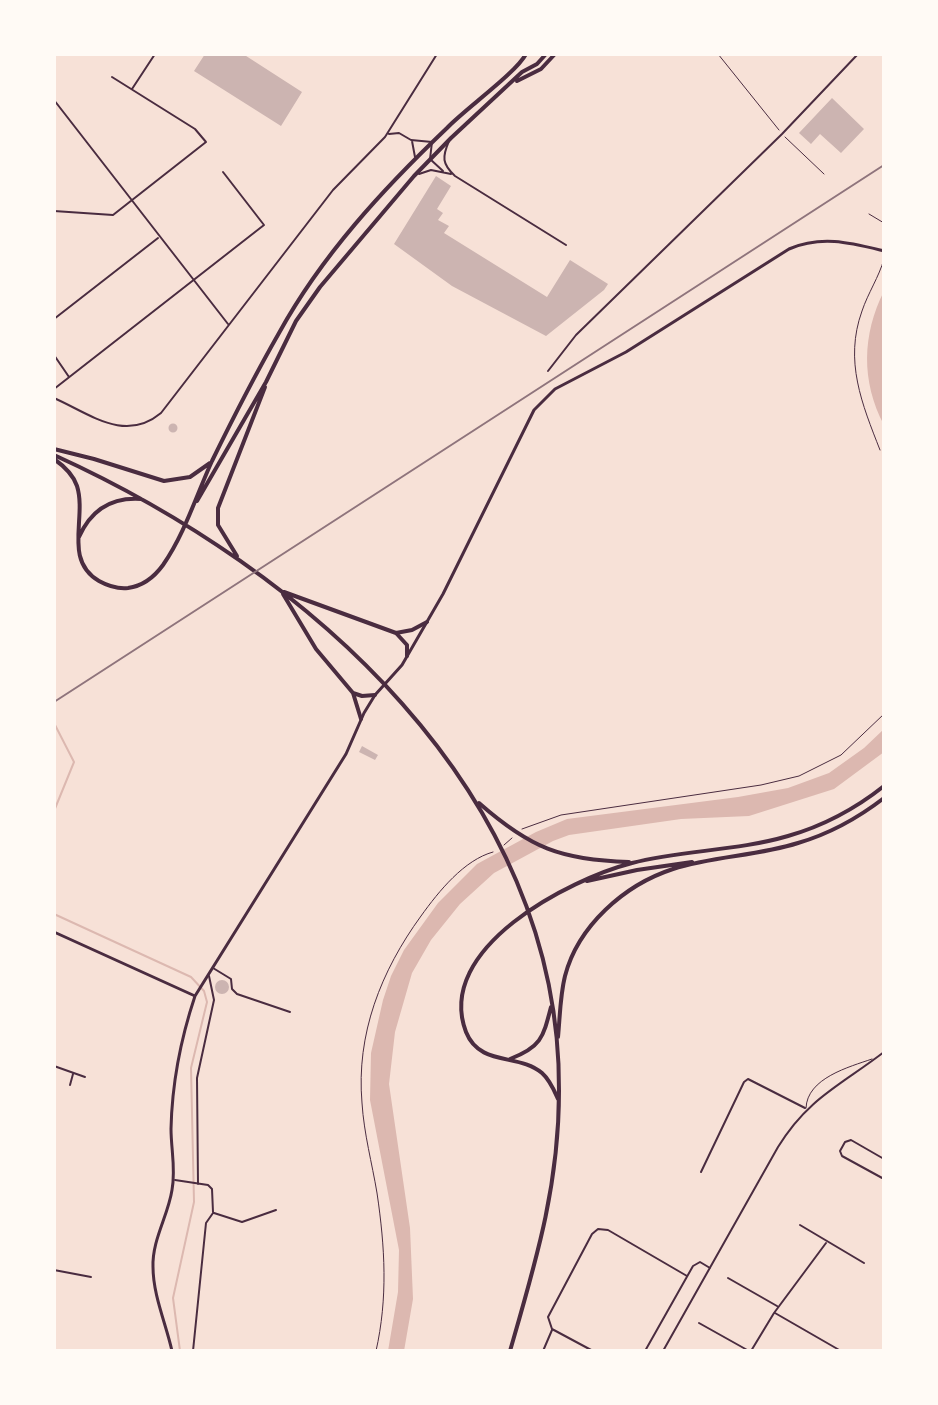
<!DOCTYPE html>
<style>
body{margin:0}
#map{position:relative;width:938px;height:1405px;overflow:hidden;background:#f7e1d7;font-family:"Work Sans",sans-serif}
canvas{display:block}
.frame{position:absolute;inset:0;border:56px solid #fffaf5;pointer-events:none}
</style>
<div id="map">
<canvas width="938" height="1405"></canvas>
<div class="frame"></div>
</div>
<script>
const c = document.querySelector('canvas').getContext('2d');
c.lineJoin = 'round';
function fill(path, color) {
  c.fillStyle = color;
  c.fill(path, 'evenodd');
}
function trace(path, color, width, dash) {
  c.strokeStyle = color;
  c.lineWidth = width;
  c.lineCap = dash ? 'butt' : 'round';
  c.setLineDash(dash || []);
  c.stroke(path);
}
fill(new Path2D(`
 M884 291V425C861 381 862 335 884 291Z
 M884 729V752L834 789 749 816 681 819 569 835 553 841 494 873 460 904 431 940 412 973 395 1032 389 1084 410 1228 413 1299 404 1351H388L398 1292 399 1250 370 1100 371 1053 383 1000 391 976 404 950 438 903 477 864 536 832 567 819 738 797 788 788 829 773 864 748Z`), '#dcb8b0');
trace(new Path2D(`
 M54 723 74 762 54 811
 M54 914 191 977 204 991 207 1002 191 1068 194 1202 173 1298 180 1351`), '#dcb8b0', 2);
fill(new Path2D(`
 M205 54H243L302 92 281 126 194 71Z
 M832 98 864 129 841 153 820 134 811 144 799 133Z
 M436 176 451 186 437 209 443 213 438 220 449 226 444 233 547 297 570 260 608 284 604 290 546 336 452 286 394 244Z
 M168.5 428a4.5 4.5 0 1 1 9 0a4.5 4.5 0 1 1-9 0Z
 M362 746 378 755 375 760 359 752Z
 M215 987a7 7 0 1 1 14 0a7 7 0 1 1-14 0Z`), '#ccb4b1');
trace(new Path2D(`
 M718 54 779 130
 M785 137 824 174
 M869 214 884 223
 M522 829 561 815 761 785 799 776 841 755 884 714
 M504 845 512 838
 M376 1351C388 1298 385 1247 377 1193 372 1163 364 1134 362 1103 356 1034 381 971 421 916 439 891 464 860 493 852`), '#4a2c40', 1);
trace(new Path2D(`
 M884 238V256
 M880 450C862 404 844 361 862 311 868 293 879 277 884 259
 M806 1108C807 1078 849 1067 872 1059`), '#4a2c40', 1);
trace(new Path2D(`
 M132 89 155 54
 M54 100 228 324
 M389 134 399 133 411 140 432 142 430 159 443 171
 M412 141 415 157
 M449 141C442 157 442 164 455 176L566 245
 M419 174 431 170 451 174
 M54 211 113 215 206 142 195 129 112 77
 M54 319 158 238
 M54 355 69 377
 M548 371 576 335 782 134 858 54
 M54 389 264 225 223 172
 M54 398C90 414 125 443 161 413L333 190 385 137 437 54
 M213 968 231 979 232 989 237 994 290 1012
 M54 1066 85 1077
 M70 1085 73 1074
 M884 1159 851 1140 845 1142 840 1151 842 1156 884 1179
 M701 1172 744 1082 748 1079 805 1108
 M175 1180 208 1185 212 1189 213 1212
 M198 1184 197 1078 214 1000 209 976
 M214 1213 242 1222 276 1210
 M800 1225 864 1263
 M54 1270 91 1277
 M728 1278 777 1306
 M775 1313 841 1351
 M699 1323 749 1351
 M193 1351 206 1223 213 1213
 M543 1351 552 1330
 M593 1351 552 1329 548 1317 592 1234 598 1229 608 1230 687 1276
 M645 1351 693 1266 700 1262 710 1268
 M663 1351 778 1147C808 1098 841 1085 884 1052
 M751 1351 774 1313 826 1243`), '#4a2c40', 2);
trace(new Path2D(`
 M54 932 195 996
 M172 1351C166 1324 153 1295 153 1267 152 1240 168 1216 172 1190 176 1169 171 1149 171 1129 172 1084 181 1038 195 996L346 754 364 713 375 695 402 665 443 594 534 410 555 389 626 352 789 249C822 235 851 243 884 251`), '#4a2c40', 3);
trace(new Path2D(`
 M517 81 541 69 555 54
 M54 449 94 459 164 481 190 477 210 463
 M54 455C307 570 561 791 559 1091 559 1186 536 1261 510 1351
 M54 459C64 466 73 474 77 486 87 518 63 560 99 581 108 586 118 589 128 588 143 586 155 576 163 565 185 533 196 496 212 461 233 418 255 375 279 333 322 255 383 189 447 128 465 109 516 73 526 54
 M197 501 266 382 296 321 320 287 414 176 451 138 522 72 537 64 546 54
 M79 537C91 510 112 497 141 499
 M237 556 218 525V508L265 387
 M284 592 396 633 412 630 427 622
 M283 594 316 649 353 693 361 719
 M396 633 407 645V656
 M353 693 362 696 375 695
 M479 803C530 848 561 860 629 862
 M587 881 637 870 692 862
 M558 1037C560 1017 560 996 565 976 578 926 624 885 673 869 713 856 757 856 798 843 829 834 858 818 884 798
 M510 1059C541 1047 543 1038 551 1007
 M558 1099C554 1090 550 1080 542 1073 519 1053 480 1067 466 1032 434 948 570 879 632 863 683 850 737 851 788 836 823 826 855 809 884 786`), '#4a2c40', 4);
trace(new Path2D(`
 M54 702 884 165`), '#8f747c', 2);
</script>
